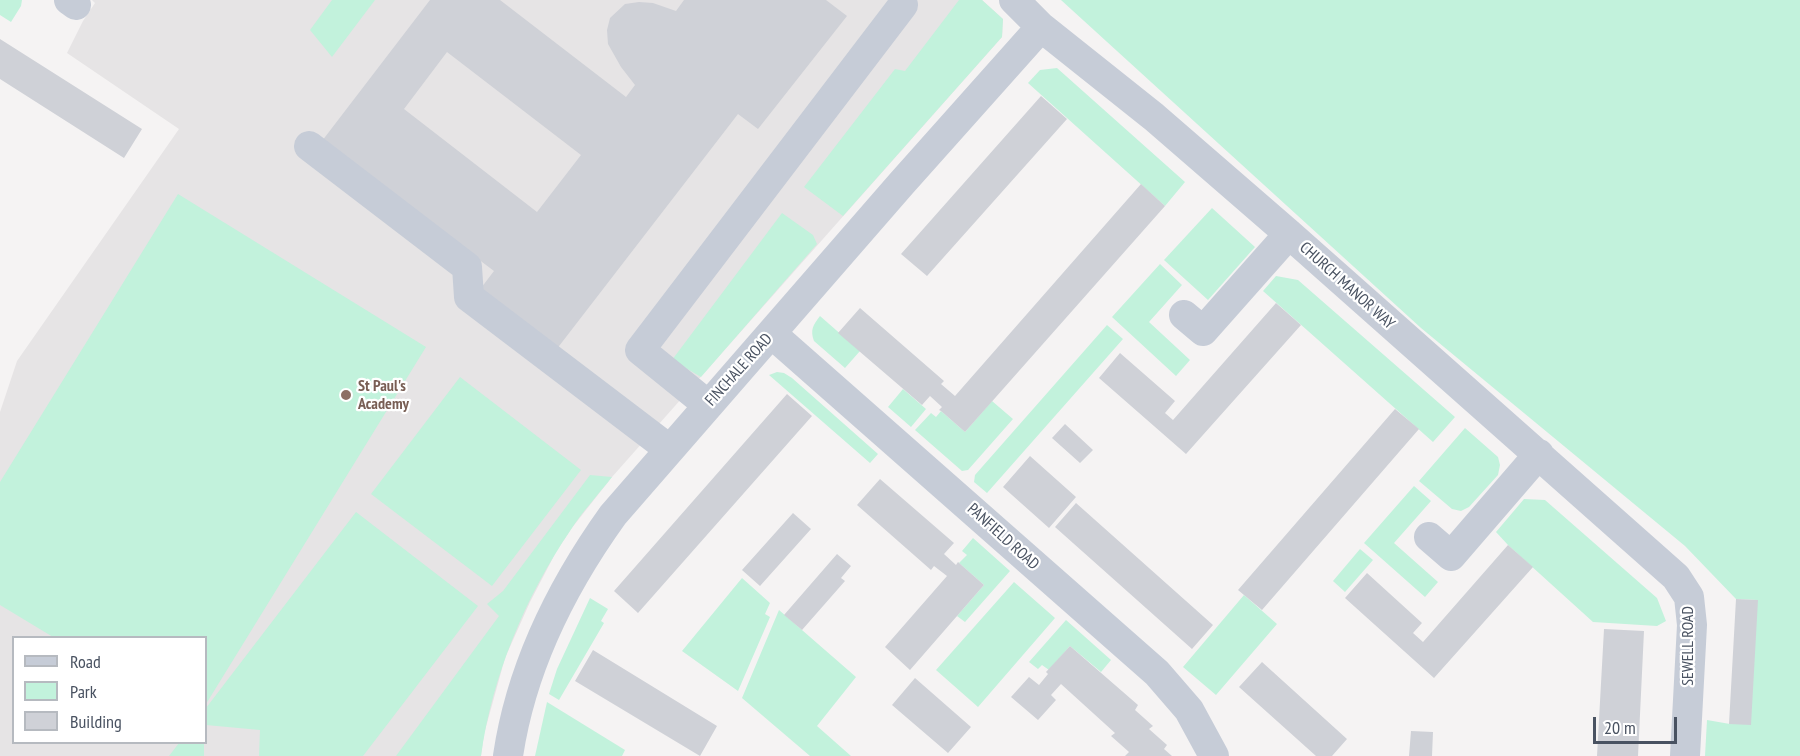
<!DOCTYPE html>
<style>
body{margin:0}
#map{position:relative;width:1800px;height:756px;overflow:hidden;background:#f5f3f3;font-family:"PT Sans Narrow",sans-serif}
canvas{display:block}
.legend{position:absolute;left:12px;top:636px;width:195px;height:108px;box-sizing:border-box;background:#fff;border:2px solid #b6bac0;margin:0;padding:8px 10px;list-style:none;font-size:18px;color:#495261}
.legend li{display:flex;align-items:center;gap:12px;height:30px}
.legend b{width:30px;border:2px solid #b6bac0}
.scale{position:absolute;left:1593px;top:717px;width:84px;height:27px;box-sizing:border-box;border:3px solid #495261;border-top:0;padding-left:8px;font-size:18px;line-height:21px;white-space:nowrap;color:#495261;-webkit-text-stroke:4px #fff;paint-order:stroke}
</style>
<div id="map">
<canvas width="1800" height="756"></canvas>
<ul class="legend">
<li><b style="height:8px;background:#c6ccd7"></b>Road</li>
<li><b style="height:16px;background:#c2f2dc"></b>Park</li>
<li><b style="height:16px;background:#cfd1d7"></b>Building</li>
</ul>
<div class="scale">20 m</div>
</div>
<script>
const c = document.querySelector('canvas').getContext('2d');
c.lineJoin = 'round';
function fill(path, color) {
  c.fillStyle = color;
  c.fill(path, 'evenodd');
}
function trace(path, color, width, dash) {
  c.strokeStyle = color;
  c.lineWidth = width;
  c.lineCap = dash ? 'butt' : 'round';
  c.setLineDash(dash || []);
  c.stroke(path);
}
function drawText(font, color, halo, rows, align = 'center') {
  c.font = font + ' "PT Sans Narrow",sans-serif';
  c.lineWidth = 4.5;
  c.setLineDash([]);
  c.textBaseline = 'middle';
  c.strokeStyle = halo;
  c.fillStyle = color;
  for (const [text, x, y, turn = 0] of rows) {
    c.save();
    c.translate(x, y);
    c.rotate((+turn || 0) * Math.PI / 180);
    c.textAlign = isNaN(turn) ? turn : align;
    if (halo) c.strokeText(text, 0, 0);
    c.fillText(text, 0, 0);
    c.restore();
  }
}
fill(new Path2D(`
 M92 0H982L1003 19 1002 37 612 477 571 529 556 552 530 602 505 658 484 734 481 756H0V412L17 361 179 129 67 53 83 21 95 3ZM14 638H206V742H14Z`), '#e6e4e5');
fill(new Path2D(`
 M0 0H22L21 6 11 22 0 15Z
 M332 0H375L332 57 310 30Z
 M959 0H982L1003 19 1002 37 843 216 804 187 895 69 905 71Z
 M1061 0H1800V756H1705L1707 720 1730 724 1757 600 1736 599 1685 546 1421 328Z
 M1057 68 1185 182 1165 206 1028 83 1040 70Z
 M178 194 426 347 206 704V638L53 637 0 605V482Z
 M1212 208 1255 247 1208 300 1164 260Z
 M782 213 813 235 817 244 701 377 672 360Z
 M1160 264 1182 285 1149 322 1190 360 1176 376 1112 317Z
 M1276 276 1298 280 1455 417 1433 442 1263 291Z
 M820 316 860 351 845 368 814 341C810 330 813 325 820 316Z
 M1107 325 1123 339 987 493 974 482 975 475Z
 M777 372 784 373 792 378 878 454 870 463 769 375Z
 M460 377 581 470 492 586 371 494Z
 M903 389 926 409 911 427 888 407Z
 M992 401 1013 419 968 470 962 471 915 430 931 413 936 417 941 411 965 432Z
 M1465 428 1498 457 1500 465 1498 475 1469 507 1461 511 1452 509 1419 481Z
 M590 475 612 477C598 495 582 512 570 531 525 597 492 677 481 756H396L499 616 487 604 503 591Z
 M1414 486 1431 501 1394 543 1438 582 1425 597 1364 543Z
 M1524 499 1545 500 1657 598 1666 621 1657 626 1593 622 1508 545 1496 532Z
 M356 512 478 606 363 756H259L260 730 206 725V708Z
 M973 538 1010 571 965 622 957 616 984 585 959 563 967 555 962 551Z
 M1360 549 1373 560 1345 592 1333 581Z
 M742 578 770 603 765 614 770 617 738 691 682 651Z
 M1014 582 1055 618 978 707 936 670Z
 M1244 595 1277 624 1216 695 1183 667Z
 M590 598 608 609 601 621 604 623 559 700 549 694 557 669Z
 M779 610 856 677 817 726 851 756H810L742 698Z
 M1066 620 1111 660 1101 672 1070 646 1049 670 1042 665 1038 669 1029 662Z
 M547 702 625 750 622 756H535Z
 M179 743H204V756H169Z`), '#c2f2dc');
fill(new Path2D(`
 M430 0H500L626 97 635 85 621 67 608 44 607 30 610 18 625 4 639 2 653 3 676 11 684 0H826L847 16 758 129 738 114 556 350 478 292 494 271 322 141ZM447 52 581 155 537 212 404 109Z
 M0 39 142 129 124 158 0 79Z
 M1041 96 1067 119 927 276 901 254Z
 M1141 184 1165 206 965 432 941 411 939 410 942 407 930 396 922 405 838 333 860 308 944 381 941 384 955 396Z
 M1276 303 1301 325 1186 454 1099 378 1120 353 1175 401 1165 413 1173 420Z
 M787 394 812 416 638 613 614 591Z
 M1395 409 1419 429 1262 610 1238 590Z
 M1065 424 1093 450 1080 463 1052 438Z
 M1030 456 1076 497 1049 528 1003 487Z
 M880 479 954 543 944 554 956 565 958 562 984 585 910 670 885 647 947 576 934 566 931 570 857 505Z
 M1076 503 1213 625 1192 649 1055 527Z
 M793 513 811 529 760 586 742 570Z
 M1508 545 1533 567 1434 678 1345 598 1367 573 1422 623 1413 633 1423 642Z
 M837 554 851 566 841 578 845 581 802 630 784 615Z
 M1736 599 1758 600 1751 725 1729 724Z
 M1604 629 1644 631 1638 756H1597Z
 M1070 646 1138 705 1135 710 1153 726 1149 729 1167 745 1164 749 1172 756H1125L1129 752 1111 736 1115 733 1061 684 1051 695 1056 700 1038 720 1011 697 1029 677 1039 685 1048 674 1046 672Z
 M593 650 717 726 700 756 575 681Z
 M1262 662 1347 739 1332 756H1316L1239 687Z
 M915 678 971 727 948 753 892 705Z
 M1411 731 1433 732 1432 756H1409Z`), '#cfd1d7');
trace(new Path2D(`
 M69 0 76 5
 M1014 0 1041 27 1154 117 1289 234 1676 577 1689 597 1692 625 1685 756
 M309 146 467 267 469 297 669 449
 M1184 315 1203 331 1289 234
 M772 334 1157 673 1189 710 1214 756
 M708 405 640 350 903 5
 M1429 537 1451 556 1539 454
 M508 756C521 668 562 586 613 515L901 184 1041 27`), '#c6ccd7', 30);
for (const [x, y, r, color] of [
 [346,395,6,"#8d6e63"]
]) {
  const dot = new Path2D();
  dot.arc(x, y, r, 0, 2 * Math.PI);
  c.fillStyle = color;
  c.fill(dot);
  trace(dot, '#fff', 2);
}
drawText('16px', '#495261', '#fff', [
 ["CHURCH MANOR WAY",1347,286,42],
 ["FINCHALE ROAD",739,370,-48],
 ["PANFIELD ROAD",1003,537,42],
 ["SEWELL ROAD",1688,646,-90]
]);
drawText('bold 16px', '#785e54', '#fff', [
 ["St Paul's",358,386],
 ["Academy",358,404]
], 'left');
</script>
